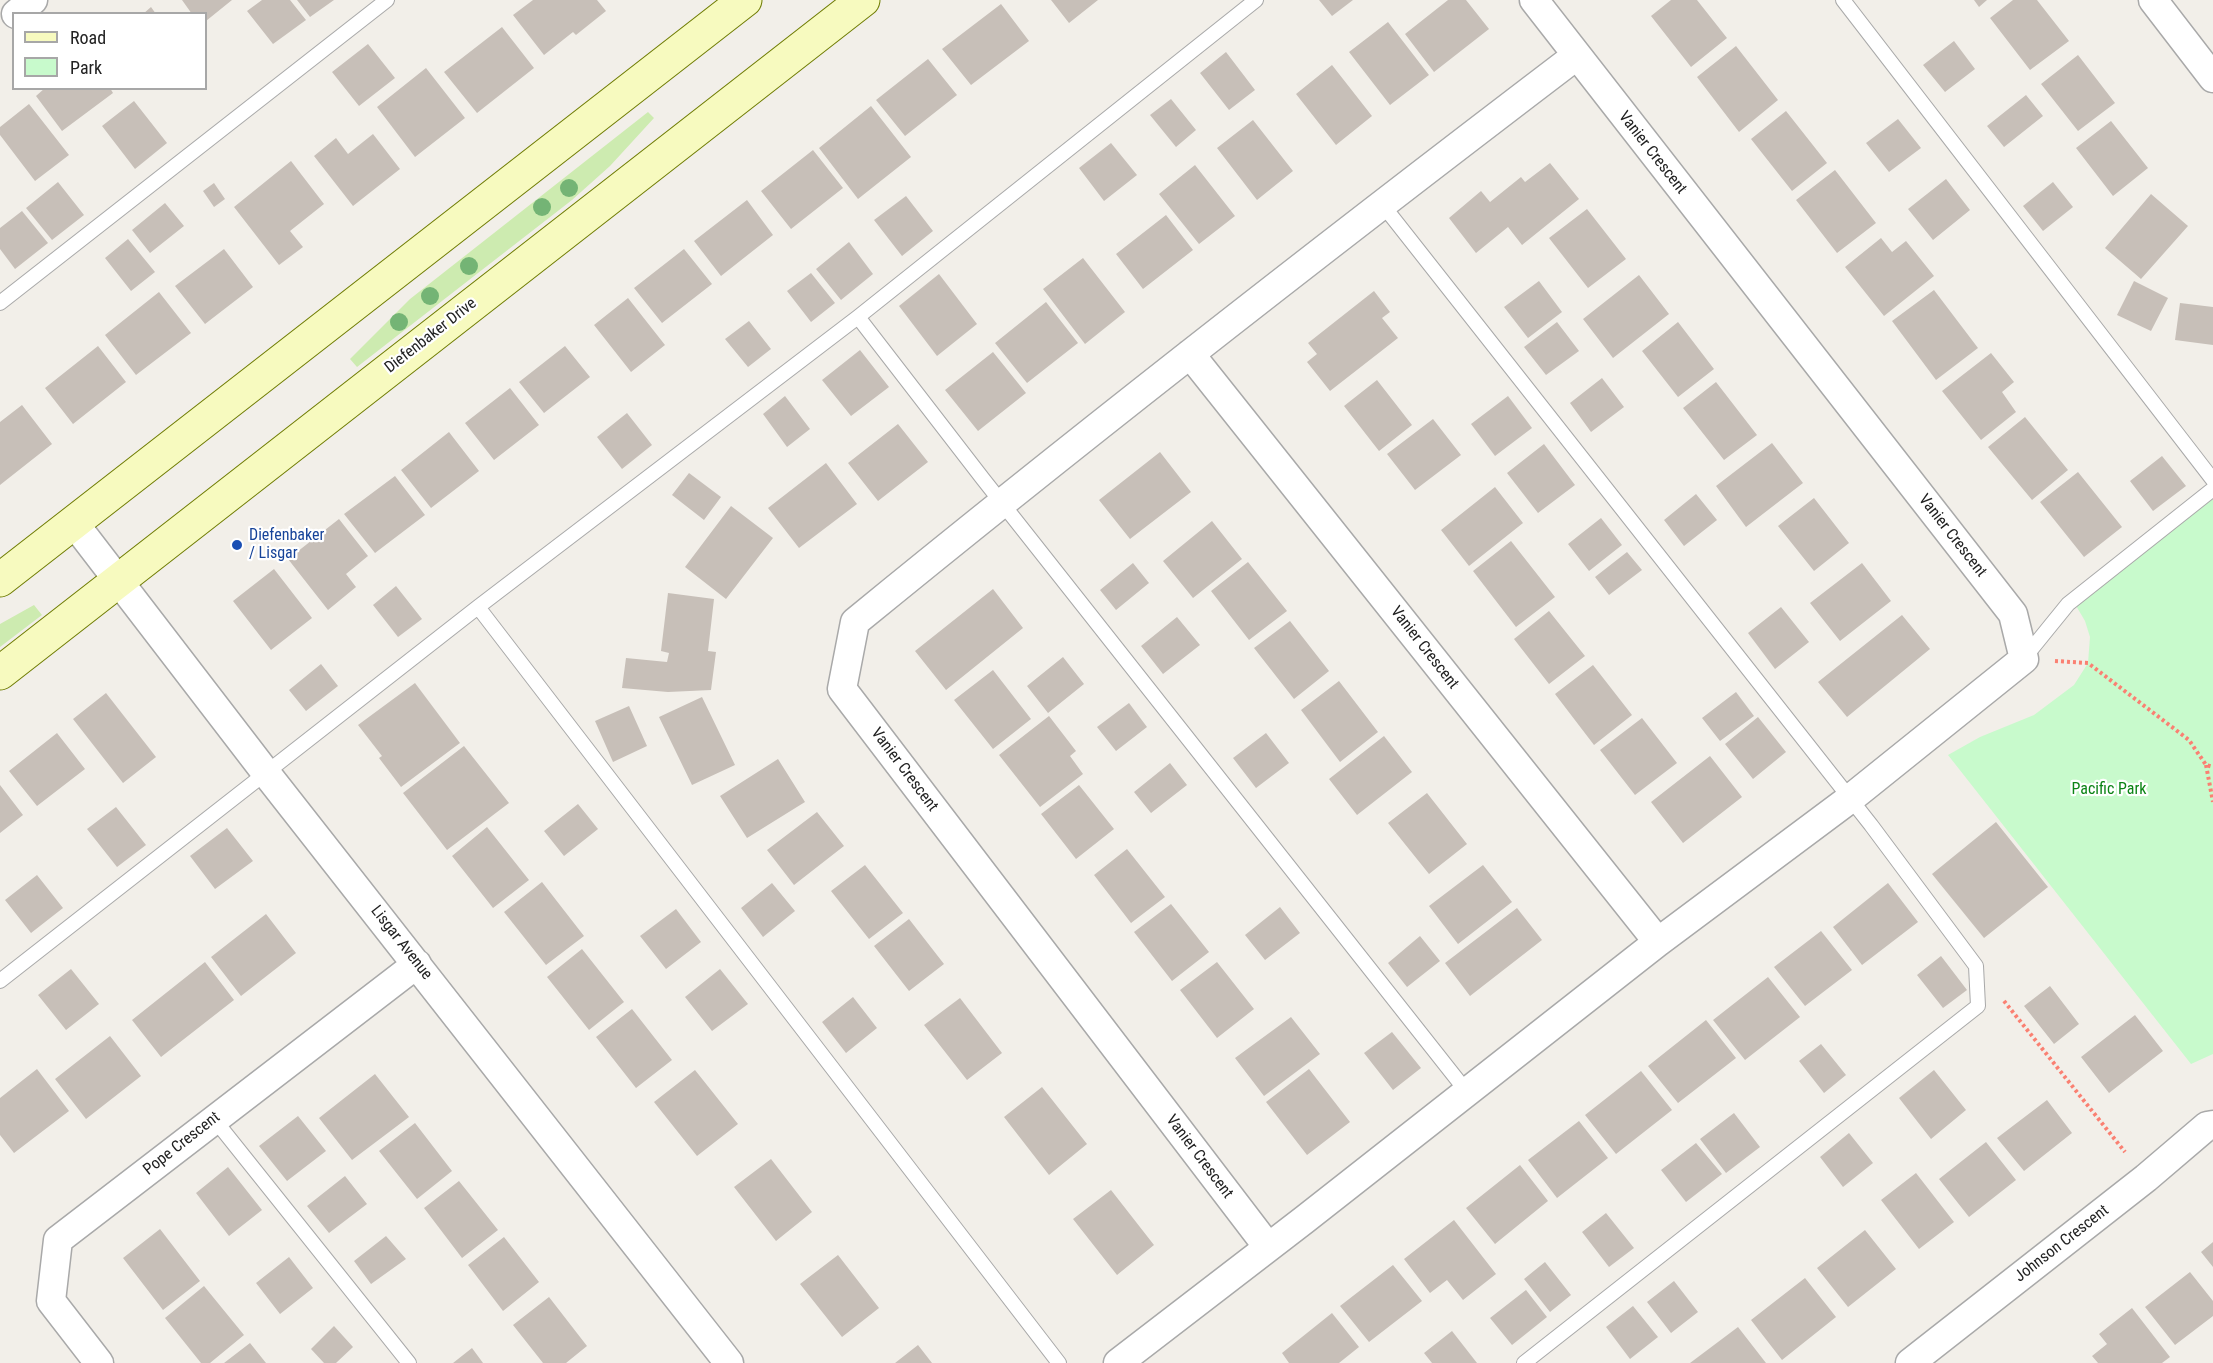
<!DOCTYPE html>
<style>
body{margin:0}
#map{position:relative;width:2213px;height:1363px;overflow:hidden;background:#f2efe9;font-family:"Roboto Condensed",sans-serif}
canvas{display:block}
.legend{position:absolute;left:12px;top:12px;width:195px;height:78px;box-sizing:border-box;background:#fff;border:2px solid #a7a7a7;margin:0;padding:8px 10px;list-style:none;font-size:18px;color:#222}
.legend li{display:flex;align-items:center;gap:12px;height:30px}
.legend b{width:30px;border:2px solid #a7a7a7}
</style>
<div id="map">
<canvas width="2213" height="1363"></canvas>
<ul class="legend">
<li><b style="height:8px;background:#f7fabf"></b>Road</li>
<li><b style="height:16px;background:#c8facc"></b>Park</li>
</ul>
</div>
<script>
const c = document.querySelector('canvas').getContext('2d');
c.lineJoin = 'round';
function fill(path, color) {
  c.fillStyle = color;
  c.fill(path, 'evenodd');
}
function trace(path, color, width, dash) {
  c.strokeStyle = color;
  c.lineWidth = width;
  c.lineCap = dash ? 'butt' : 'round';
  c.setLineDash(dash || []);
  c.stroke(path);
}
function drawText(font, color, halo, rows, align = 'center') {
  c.font = font + ' "Roboto Condensed",sans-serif';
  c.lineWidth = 4.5;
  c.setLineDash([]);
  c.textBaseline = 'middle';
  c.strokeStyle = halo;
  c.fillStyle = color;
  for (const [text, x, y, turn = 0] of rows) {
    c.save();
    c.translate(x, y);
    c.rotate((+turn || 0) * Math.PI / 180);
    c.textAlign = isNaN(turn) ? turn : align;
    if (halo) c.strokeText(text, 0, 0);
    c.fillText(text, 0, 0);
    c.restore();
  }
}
fill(new Path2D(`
 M648 112 654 118 610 166 572 200 357 367 350 359 410 299Z
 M34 605 42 615 0 647V624Z`), '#cdebb0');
fill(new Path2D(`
 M2213 499V1054L2191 1064 1948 755 1980 737 2034 715 2074 685 2088 663 2090 637 2085 621 2075 604Z`), '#c8facc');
fill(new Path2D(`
 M182 0H232L206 21V14H192Z
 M262 0H290L306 20 273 44 247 11Z
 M297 0H334L310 17Z
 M533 0H597L606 11 576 35 573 32 544 55 513 15Z
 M1051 0H1098L1069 23Z
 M1319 0H1353L1332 16Z
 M1448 0H1466L1489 29 1434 72 1405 34Z
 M1671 0H1697L1727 38 1691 67 1651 16Z
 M1974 0H1987L1979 7Z
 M2013 0H2037L2069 41 2030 70 1990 18Z
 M1001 4 1029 41 971 85 942 49Z
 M151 7 156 14H143Z
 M1388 22 1429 75 1390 105 1349 52Z
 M502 27 534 68 477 113 444 72Z
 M1954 41 1975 69 1945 92 1923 65Z
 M368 44 395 78 359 106 332 72Z
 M1736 46 1778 100 1739 132 1697 77Z
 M1226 52 1255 90 1229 110 1200 73Z
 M2078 55 2115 103 2078 131 2041 84Z
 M928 59 957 95 905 136 876 100Z
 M1332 65 1372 116 1336 145 1296 94Z
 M426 68 465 118 415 157 377 107Z
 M45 88H110L113 93 62 131 36 96Z
 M2026 95 2043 116 2004 147 1987 126Z
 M1171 99 1196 130 1176 147 1150 115Z
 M134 101 167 143 135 169 102 126Z
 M29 104 69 155 35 181 0 135V127Z
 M871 106 911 157 858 199 819 148Z
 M1786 111 1827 163 1792 191 1751 139Z
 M1898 119 1921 148 1889 172 1866 143Z
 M1253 120 1293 171 1257 200 1217 148Z
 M2111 121 2148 168 2113 196 2076 148Z
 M373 134 400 169 353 206 314 156 336 138 348 154Z
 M1111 143 1137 175 1104 201 1079 168Z
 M813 150 843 188 791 229 761 191Z
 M291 161 324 204 290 231 303 247 279 265 234 207Z
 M1550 163 1579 199 1522 245 1508 227 1476 253 1449 218 1481 191 1490 202 1521 177 1525 182Z
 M1195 165 1235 216 1199 244 1159 194Z
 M1835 170 1876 223 1837 253 1796 200Z
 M1946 179 1970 210 1933 240 1908 209Z
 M58 182 84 215 52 240 26 208Z
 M2053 182 2073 207 2043 231 2023 206Z
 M214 183 225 199 214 207 203 191Z
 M2151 194 2188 226 2141 279 2105 248Z
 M906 196 933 231 902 256 874 220Z
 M747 200 773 235 721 276 694 241Z
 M165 203 184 226 150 253 132 230Z
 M1587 209 1626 259 1588 288 1549 238Z
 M22 211 48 243 15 269 0 249V228Z
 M1166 215 1193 250 1143 289 1116 254Z
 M1881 238 1892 252 1906 241 1934 276 1884 316 1845 267Z
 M128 239 155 272 131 291 105 258Z
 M849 242 873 274 841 300 816 269Z
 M224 249 253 287 205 324 175 286Z
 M684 249 712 284 662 323 634 288Z
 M1083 258 1125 312 1085 344 1043 289Z
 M811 273 835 303 811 322 787 291Z
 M939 274 977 324 937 356 899 306Z
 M1639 275 1669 314 1613 358 1583 319Z
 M1539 281 1562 312 1528 338 1504 307Z
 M2134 281 2168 298 2151 331 2117 315Z
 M1934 290 1978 348 1936 380 1892 321Z
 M1374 291 1390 312 1382 318 1398 338 1330 391 1307 362 1317 354 1308 343Z
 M159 292 191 333 136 375 105 335Z
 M628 298 665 345 631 372 594 325Z
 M1046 302 1078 343 1027 383 995 343Z
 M2180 303 2213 307V345L2175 340Z
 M749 321 771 349 748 367 725 339Z
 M1557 322 1579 351 1546 375 1524 347Z
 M1678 322 1714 369 1678 397 1642 351Z
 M98 346 126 382 73 424 45 388Z
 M565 346 590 377 544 413 519 382Z
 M860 350 889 387 851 416 822 380Z
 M993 352 1026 393 978 431 945 390Z
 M1991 353 2014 382 2002 392 2016 412 1981 440 1942 391Z
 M1602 378 1624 407 1591 432 1570 403Z
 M1377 380 1412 425 1379 451 1344 406Z
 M1716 382 1757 435 1724 460 1683 408Z
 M510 388 539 425 494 460 465 423Z
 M785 396 810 429 787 447 763 414Z
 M1508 396 1532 428 1495 456 1471 424Z
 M22 405 52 444 0 485V422Z
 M627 413 652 445 622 469 597 437Z
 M2025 417 2068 470 2032 500 1988 447Z
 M1433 419 1461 455 1415 490 1387 454Z
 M898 424 928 462 878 501 848 463Z
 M449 432 479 471 431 508 401 470Z
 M1772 443 1803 483 1746 527 1716 486Z
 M1544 444 1575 485 1538 513 1507 473Z
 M1160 452 1191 492 1130 539 1099 500Z
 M2162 456 2186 486 2153 511 2130 481Z
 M826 463 857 504 799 548 768 508Z
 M2078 472 2122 527 2084 557 2040 502Z
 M689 473 721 497 704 520 672 495Z
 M395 476 425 515 375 553 344 514Z
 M1495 487 1523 523 1469 566 1441 530Z
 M1696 494 1717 520 1684 546 1664 520Z
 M1814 498 1849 543 1814 571 1778 526Z
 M731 506 773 538 726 599 685 567Z
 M1601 518 1622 545 1589 571 1568 544Z
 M339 519 368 556 346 574 356 587 328 610 288 559Z
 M1212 521 1242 559 1193 598 1163 561Z
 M1511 541 1555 597 1516 627 1473 571Z
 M1627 552 1642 570 1609 595 1595 577Z
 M1248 562 1287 611 1249 640 1211 591Z
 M1133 563 1149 583 1116 610 1100 590Z
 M1862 563 1891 601 1840 641 1810 603Z
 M274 569 312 618 271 650 233 601Z
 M396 586 422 619 398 637 373 605Z
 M993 589 1023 628 946 690 915 651Z
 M668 593 714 599 708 651 716 652 711 690 668 692 622 688 626 658 667 662 669 653 661 651Z
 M1781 607 1809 642 1775 669 1748 633Z
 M1549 611 1585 656 1549 684 1514 639Z
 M1902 615 1930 649 1847 717 1818 682Z
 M1177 617 1200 645 1163 674 1141 646Z
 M1290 621 1329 671 1294 699 1254 648Z
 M1063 657 1084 684 1048 713 1027 686Z
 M321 664 338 686 306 711 289 690Z
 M1593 665 1632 715 1594 745 1555 694Z
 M993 670 1031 719 993 749 954 700Z
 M1339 681 1378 732 1340 762 1301 710Z
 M415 683 460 743 401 787 379 758 382 756 358 725Z
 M1736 692 1754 716 1720 741 1702 718Z
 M106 693 156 757 123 783 73 719Z
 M702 697 735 765 692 785 659 717Z
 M1129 703 1147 727 1116 751 1097 727Z
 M629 706 647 746 613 762 595 721Z
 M1049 716 1076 751 1070 756 1083 774 1040 807 999 755Z
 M1758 717 1786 752 1753 779 1725 744Z
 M1642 718 1677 763 1635 795 1600 750Z
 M57 733 85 769 37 806 9 771Z
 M1266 733 1289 763 1256 788 1233 758Z
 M1384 736 1412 772 1357 815 1329 779Z
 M464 746 509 803 447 850 403 793Z
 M1710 756 1742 797 1683 843 1651 802Z
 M778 759 805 802 747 838 720 796Z
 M1170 763 1187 785 1151 813 1134 792Z
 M0 785 23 815 0 833Z
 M1079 785 1114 829 1076 859 1041 814Z
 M1427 793 1467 844 1429 874 1388 823Z
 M578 804 598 829 564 856 544 831Z
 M116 807 146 845 117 867 87 829Z
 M817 812 844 846 794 885 767 850Z
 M1996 822 2048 887 1984 938 1932 874Z
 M487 827 529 880 493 908 452 856Z
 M227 828 253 861 215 889 190 856Z
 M1127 849 1165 897 1131 923 1094 875Z
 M865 865 903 913 869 939 831 891Z
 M1483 865 1512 902 1458 944 1429 906Z
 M37 875 63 908 31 933 5 900Z
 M542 882 584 936 546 965 504 912Z
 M772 883 795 911 763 937 741 908Z
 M1888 883 1918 922 1862 965 1833 927Z
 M1171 904 1209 952 1172 981 1134 932Z
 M1280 907 1300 933 1265 960 1245 935Z
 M1517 908 1542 940 1470 996 1445 963Z
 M676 909 701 942 666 969 640 936Z
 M266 914 296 953 241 996 211 957Z
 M909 919 944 964 909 991 874 946Z
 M1821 931 1852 970 1805 1006 1774 967Z
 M1420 936 1440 961 1407 987 1388 963Z
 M582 949 624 1002 589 1030 547 977Z
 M1941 956 1967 990 1943 1008 1917 975Z
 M205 962 234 1000 161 1057 132 1020Z
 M1217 962 1254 1009 1217 1038 1180 990Z
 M71 969 99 1004 66 1030 38 995Z
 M720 969 748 1004 712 1031 685 997Z
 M1768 977 1800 1017 1745 1060 1713 1020Z
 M2050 986 2079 1024 2054 1044 2024 1006Z
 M853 997 877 1028 846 1053 822 1022Z
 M960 998 1002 1053 967 1080 924 1025Z
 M632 1009 672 1060 636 1088 596 1037Z
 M2135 1015 2163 1051 2109 1093 2081 1057Z
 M1291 1017 1320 1054 1264 1096 1235 1058Z
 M1706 1020 1736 1058 1678 1103 1648 1066Z
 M1392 1032 1421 1068 1393 1090 1364 1053Z
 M110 1036 141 1076 86 1119 55 1079Z
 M1821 1044 1846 1075 1824 1093 1799 1061Z
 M37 1069 69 1111 14 1153 0 1135V1098Z
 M1309 1069 1350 1122 1307 1155 1266 1102Z
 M695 1070 738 1124 697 1156 654 1102Z
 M1934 1070 1966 1110 1931 1139 1899 1098Z
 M1641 1071 1672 1110 1616 1154 1585 1115Z
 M375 1074 409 1117 352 1160 319 1118Z
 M1042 1087 1087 1144 1049 1175 1004 1117Z
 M2047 1100 2072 1133 2024 1171 1997 1138Z
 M1734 1113 1760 1147 1726 1173 1700 1139Z
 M298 1116 326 1151 287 1181 259 1146Z
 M1579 1121 1608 1158 1557 1198 1528 1160Z
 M415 1123 452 1171 417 1199 379 1151Z
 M1849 1133 1873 1163 1843 1187 1820 1157Z
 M1986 1142 2016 1180 1969 1217 1939 1179Z
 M1696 1143 1722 1174 1686 1202 1661 1170Z
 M771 1159 812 1212 776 1241 734 1187Z
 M1520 1165 1548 1201 1495 1244 1466 1208Z
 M228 1167 262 1210 229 1236 196 1193Z
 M1916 1173 1954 1222 1919 1249 1881 1200Z
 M345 1176 367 1204 329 1233 307 1206Z
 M459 1181 498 1230 462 1258 424 1208Z
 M1111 1190 1154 1245 1117 1275 1073 1219Z
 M1606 1213 1634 1248 1609 1267 1582 1232Z
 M1454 1220 1496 1274 1463 1300 1447 1280 1430 1293 1404 1259Z
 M160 1229 200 1281 163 1310 123 1258Z
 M1865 1230 1896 1269 1848 1307 1817 1268Z
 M386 1236 406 1259 371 1284 354 1261Z
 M504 1237 539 1282 503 1311 468 1265Z
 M2213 1242V1267L2201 1252Z
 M838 1255 879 1308 842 1337 800 1284Z
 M289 1257 313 1288 280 1314 256 1283Z
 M1545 1262 1571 1295 1550 1312 1524 1279Z
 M1393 1265 1422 1301 1369 1342 1340 1306Z
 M2190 1272 2213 1301V1316L2175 1345 2145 1307Z
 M1805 1278 1836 1317 1782 1360 1751 1320Z
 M1674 1281 1698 1312 1671 1333 1647 1302Z
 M204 1286 244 1335 210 1363H201L165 1318Z
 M1526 1290 1547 1317 1512 1345 1490 1318Z
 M549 1297 587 1346 566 1363H543L513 1325Z
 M1633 1306 1658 1337 1630 1359 1606 1327Z
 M2132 1308 2170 1357 2162 1363H2098L2092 1356 2107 1344 2099 1334Z
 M1332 1313 1359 1347 1339 1363H1289L1282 1353Z
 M334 1326 353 1347 336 1363H324L311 1349Z
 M1738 1327 1766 1363H1690Z
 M1452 1331 1477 1363H1432L1424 1353Z
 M250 1343 266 1363H224Z
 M918 1345 932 1363H895Z
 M472 1348 483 1363H453Z`), '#c7bfb8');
const lane = new Path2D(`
 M1843 0 2213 480
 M1382 204 1871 825 1976 966 1978 1006 1524 1363
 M0 303 387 0
 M858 317 983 479 1467 1092
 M478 607 1059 1363
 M2025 657 2068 604 2213 489
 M0 981 478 607 858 317 1256 0
 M214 1119 409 1363`);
const street = new Path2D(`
 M2153 0 2213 78
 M16 14 33 0
 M1190 354 1658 942
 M74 523 266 773 729 1363
 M1268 1247 842 689 855 622C1091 429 1333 241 1576 56
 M99 1363 51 1301 58 1240 417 964
 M1118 1363 1304 1220 1658 942 1851 798 2024 659 2013 614 1534 0
 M1910 1363 2146 1178 2207 1126 2213 1125`);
const secondary = new Path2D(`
 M0 580 745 0
 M0 673 863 0`);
trace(lane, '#a9a9a9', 16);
trace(street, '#a9a9a9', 31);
trace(secondary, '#707d05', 35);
trace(new Path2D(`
 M2055 661 2088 663 2189 740 2206 765 2213 767
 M2206 765 2213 802
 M2004 1001 2125 1152`), '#fa8072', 4, [3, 3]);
trace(lane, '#fff', 14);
trace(street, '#fff', 28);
trace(secondary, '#f7fabf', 33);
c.fillStyle = '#74b475';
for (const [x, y] of [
 [569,188],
 [542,207],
 [469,266],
 [430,296],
 [399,322]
]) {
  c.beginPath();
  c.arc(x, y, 9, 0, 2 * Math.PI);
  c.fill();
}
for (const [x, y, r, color] of [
 [237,545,6,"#1a4fb4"]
]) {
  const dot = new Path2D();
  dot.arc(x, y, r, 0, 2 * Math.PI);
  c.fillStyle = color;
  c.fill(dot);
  trace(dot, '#fff', 2);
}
drawText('16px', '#222', '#fff', [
 ["Vanier Crescent",1652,153,52],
 ["Diefenbaker Drive",431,336,-38],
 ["Vanier Crescent",1952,536,52],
 ["Vanier Crescent",1424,648,52],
 ["Vanier Crescent",904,770,53],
 ["Lisgar Avenue",401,943,52],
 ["Pope Crescent",182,1144,-38],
 ["Vanier Crescent",1199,1157,53],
 ["Johnson Crescent",2062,1244,-38]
]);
drawText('16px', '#164399', '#fff', [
 ["Diefenbaker",249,536],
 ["/ Lisgar",249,554]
], 'left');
drawText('16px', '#0c8416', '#fff', [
 ["Pacific Park",2109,790]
]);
</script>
